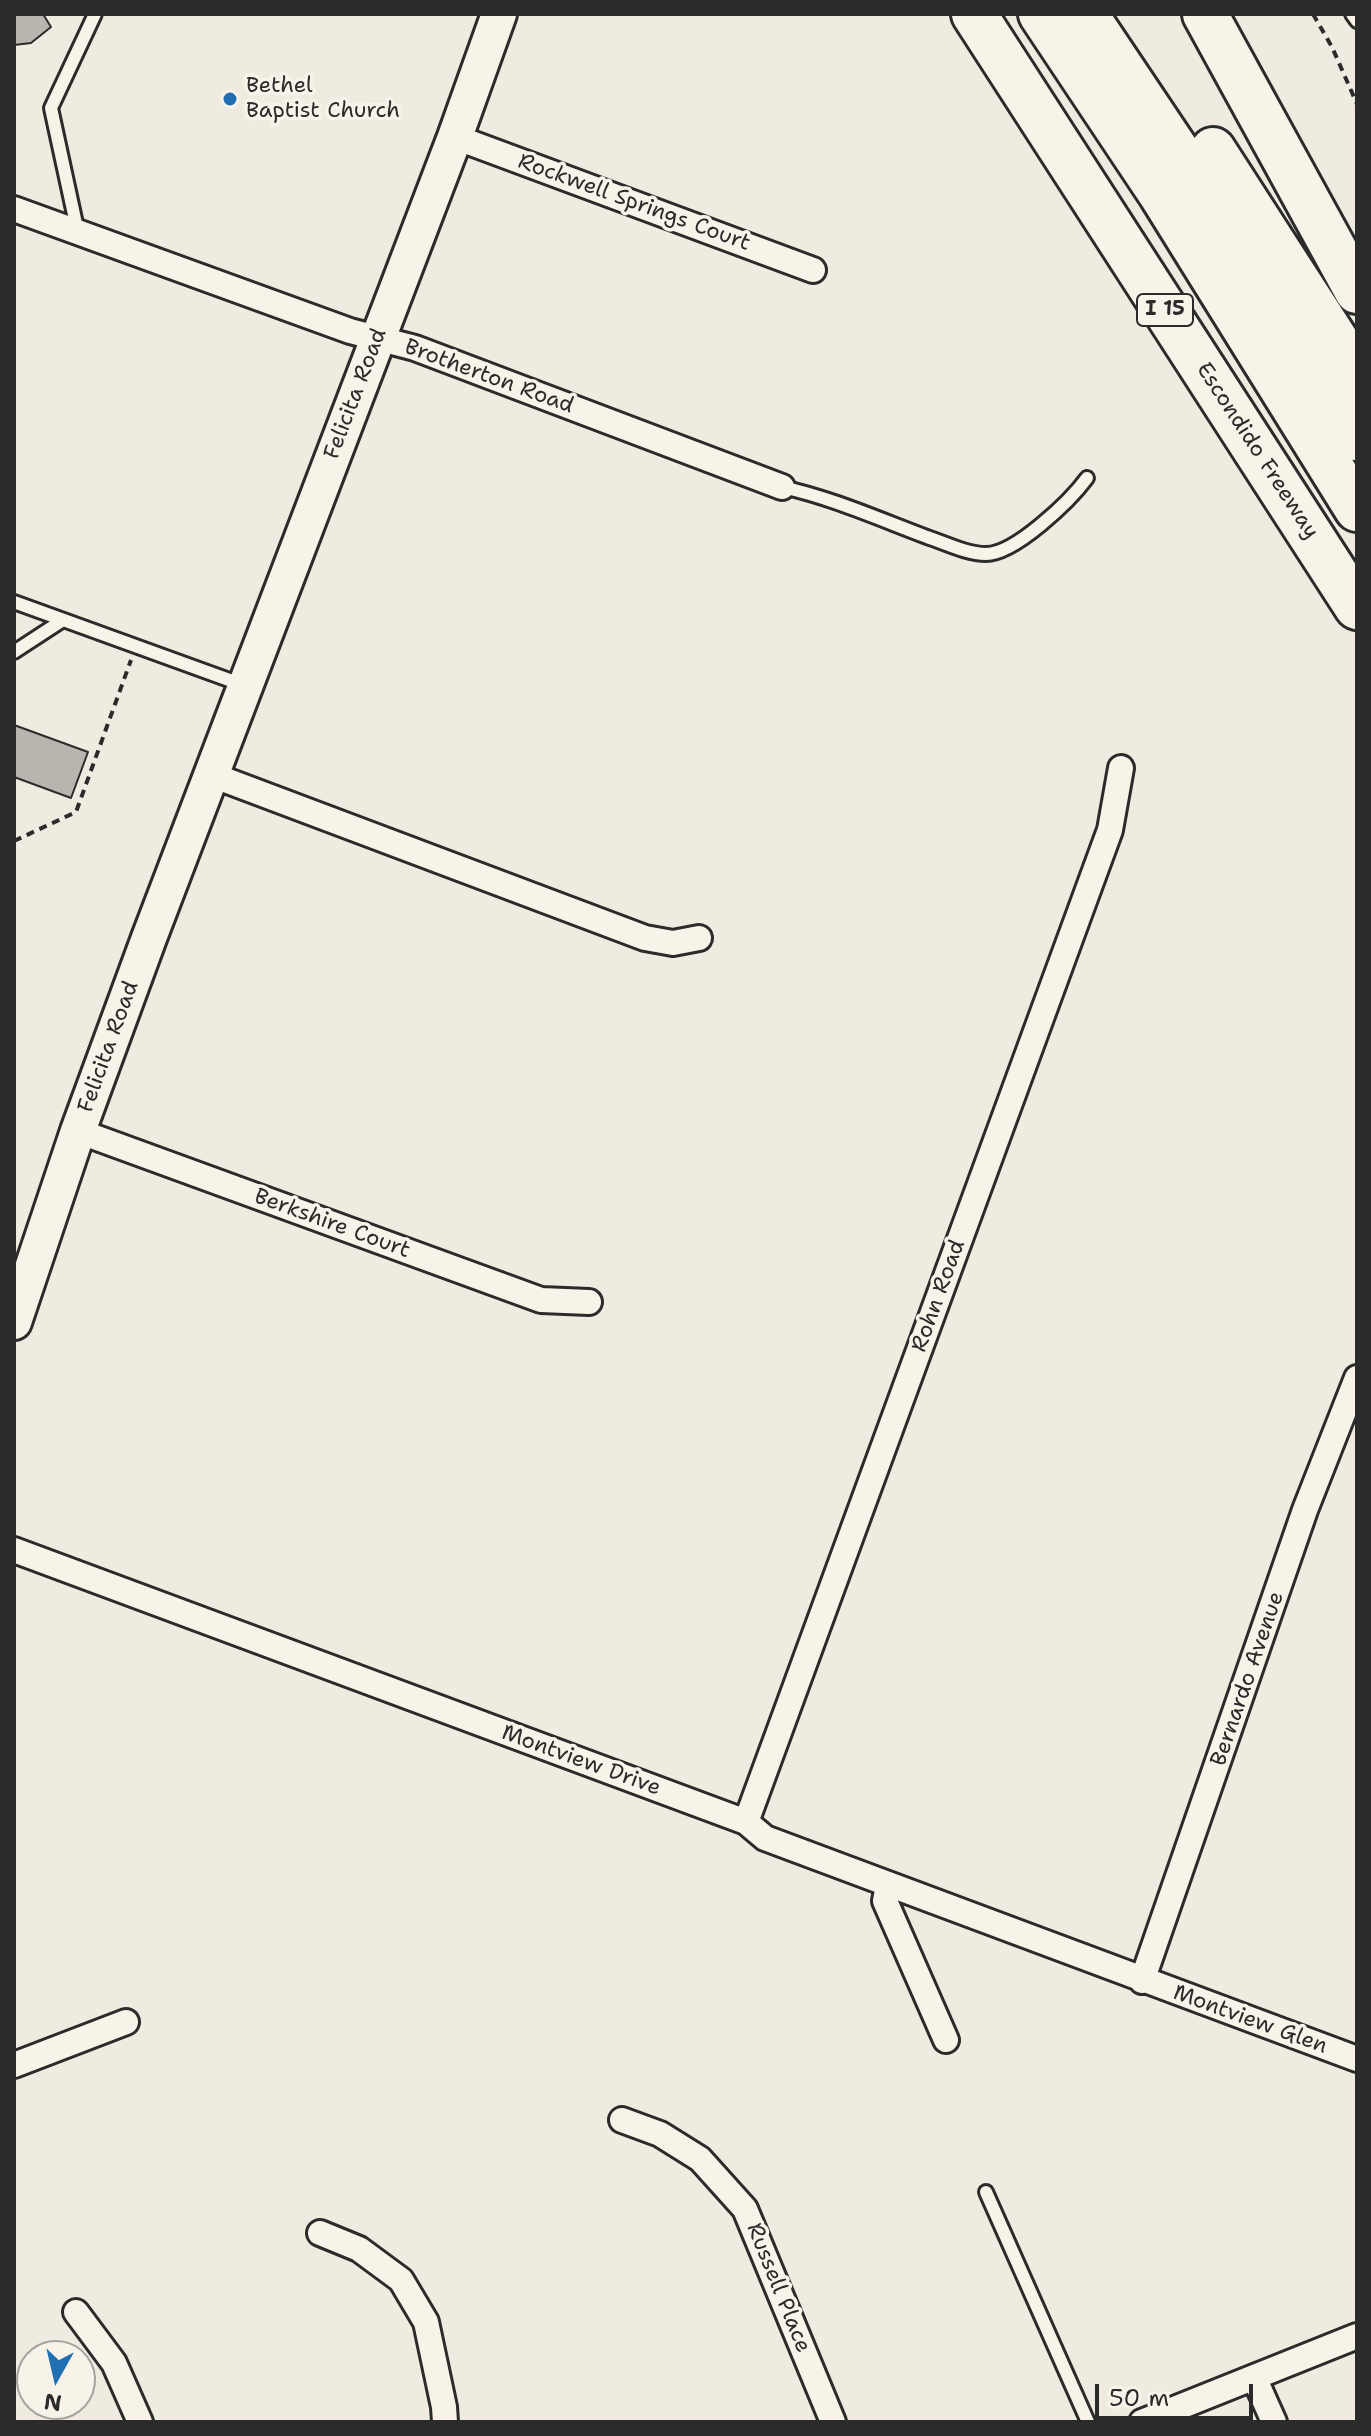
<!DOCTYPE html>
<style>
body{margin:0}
#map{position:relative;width:1371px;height:2436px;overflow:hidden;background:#efebe0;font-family:"Shantell Sans",sans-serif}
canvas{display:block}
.frame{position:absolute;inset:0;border:16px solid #2b2b2b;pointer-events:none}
.north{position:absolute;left:16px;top:2340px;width:80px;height:80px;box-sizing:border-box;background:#f7f3e8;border:2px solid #a5a39c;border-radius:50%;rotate:188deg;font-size:22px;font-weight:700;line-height:32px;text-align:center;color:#2b2b2b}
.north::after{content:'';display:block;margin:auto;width:28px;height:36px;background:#1f6fb2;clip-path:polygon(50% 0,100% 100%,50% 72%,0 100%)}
.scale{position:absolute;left:1095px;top:2384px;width:158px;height:36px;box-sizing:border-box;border:4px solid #2b2b2b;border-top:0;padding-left:10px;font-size:24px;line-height:28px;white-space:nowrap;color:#2b2b2b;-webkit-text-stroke:6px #f7f3e8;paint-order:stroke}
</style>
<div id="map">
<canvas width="1371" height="2436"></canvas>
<div class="frame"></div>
<div class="north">N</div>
<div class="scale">50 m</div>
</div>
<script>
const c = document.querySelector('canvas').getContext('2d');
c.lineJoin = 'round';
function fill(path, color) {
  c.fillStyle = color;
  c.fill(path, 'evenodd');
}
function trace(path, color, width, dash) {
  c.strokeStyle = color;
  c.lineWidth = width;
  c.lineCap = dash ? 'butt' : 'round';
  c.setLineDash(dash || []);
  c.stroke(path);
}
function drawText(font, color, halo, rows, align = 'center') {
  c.font = font + ' "Shantell Sans",sans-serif';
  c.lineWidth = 7;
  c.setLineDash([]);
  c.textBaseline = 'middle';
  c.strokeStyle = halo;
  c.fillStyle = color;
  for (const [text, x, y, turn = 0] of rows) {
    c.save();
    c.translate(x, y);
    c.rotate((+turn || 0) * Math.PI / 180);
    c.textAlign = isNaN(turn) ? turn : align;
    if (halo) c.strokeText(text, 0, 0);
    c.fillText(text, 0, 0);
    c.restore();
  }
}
const building = new Path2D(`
 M14 14H43L51 27 31 43 14 45Z
 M14 725 88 752 71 798 14 777Z`);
fill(building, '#b8b5ae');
trace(building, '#2b2b2b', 2);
const service = new Path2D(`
 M1352 14 1357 21
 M78 233 51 108 95 14
 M782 487C832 498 879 519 927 537 945 543 967 554 986 554 1015 554 1070 501 1087 478
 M14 602 243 685
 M14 652 63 620
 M986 2192 1088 2422`);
const minor = new Path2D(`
 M455 137 813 270
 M14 209 350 331 415 348 782 487
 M212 775 645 938 673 943 699 938
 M78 1131 541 1300 589 1302
 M14 1550 746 1822 765 1838 1357 2059
 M746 1822 1110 830 1121 768
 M888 1885 885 1901 946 2040
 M1142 1981 1305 1510 1357 1378
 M14 2065 126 2022
 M622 2120 660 2134 700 2159 745 2209 833 2422
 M320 2233 359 2249 401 2280 426 2322 444 2407 445 2422
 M76 2312 114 2363 140 2422
 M1254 2377 1274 2422
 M1142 2422 1357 2336`);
const secondary = new Path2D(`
 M14 1322 78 1131 149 938 455 137 499 14`);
const motorway = new Path2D(`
 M974 14 1357 607
 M1041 14 1161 194 1357 509
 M1085 14 1217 211 1357 438
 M1205 14 1357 291
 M1213 150 1357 373`);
trace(service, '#2b2b2b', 18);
trace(minor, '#2b2b2b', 30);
trace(secondary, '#2b2b2b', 40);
trace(motorway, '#2b2b2b', 50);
trace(new Path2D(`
 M1313 14 1332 47 1357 104
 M14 841 76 812 131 660`), '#2b2b2b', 4, [8, 6]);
trace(service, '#f7f3e8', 12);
trace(minor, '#f7f3e8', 24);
trace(secondary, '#f7f3e8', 34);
trace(motorway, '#f7f3e8', 44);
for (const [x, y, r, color] of [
 [230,99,8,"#1f6fb2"]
]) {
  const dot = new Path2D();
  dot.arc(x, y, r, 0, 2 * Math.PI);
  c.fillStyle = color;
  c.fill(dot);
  trace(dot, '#f7f3e8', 3);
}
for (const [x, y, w] of [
 [1165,310,56]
]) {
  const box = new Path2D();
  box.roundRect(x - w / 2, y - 16, w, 32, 6);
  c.fillStyle = '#f7f3e8';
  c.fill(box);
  trace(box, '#2b2b2b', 2);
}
drawText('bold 20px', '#2b2b2b', null, [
 ["I 15",1165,310]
]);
drawText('22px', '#2b2b2b', '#f7f3e8', [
 ["Bethel",246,86],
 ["Baptist Church",246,111]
], 'left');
drawText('22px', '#2b2b2b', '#f7f3e8', [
 ["Rockwell Springs Court",634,203,20],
 ["Brotherton Road",489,377,20],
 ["Felicita Road",356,394,-69],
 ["Escondido Freeway",1257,451,57],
 ["Felicita Road",109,1047,-70],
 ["Berkshire Court",332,1224,20],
 ["Rohn Road",939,1296,-70],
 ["Bernardo Avenue",1248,1679,-71],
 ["Montview Drive",581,1761,20],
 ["Montview Glen",1250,2020,20],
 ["Russell Place",778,2288,68]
]);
</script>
